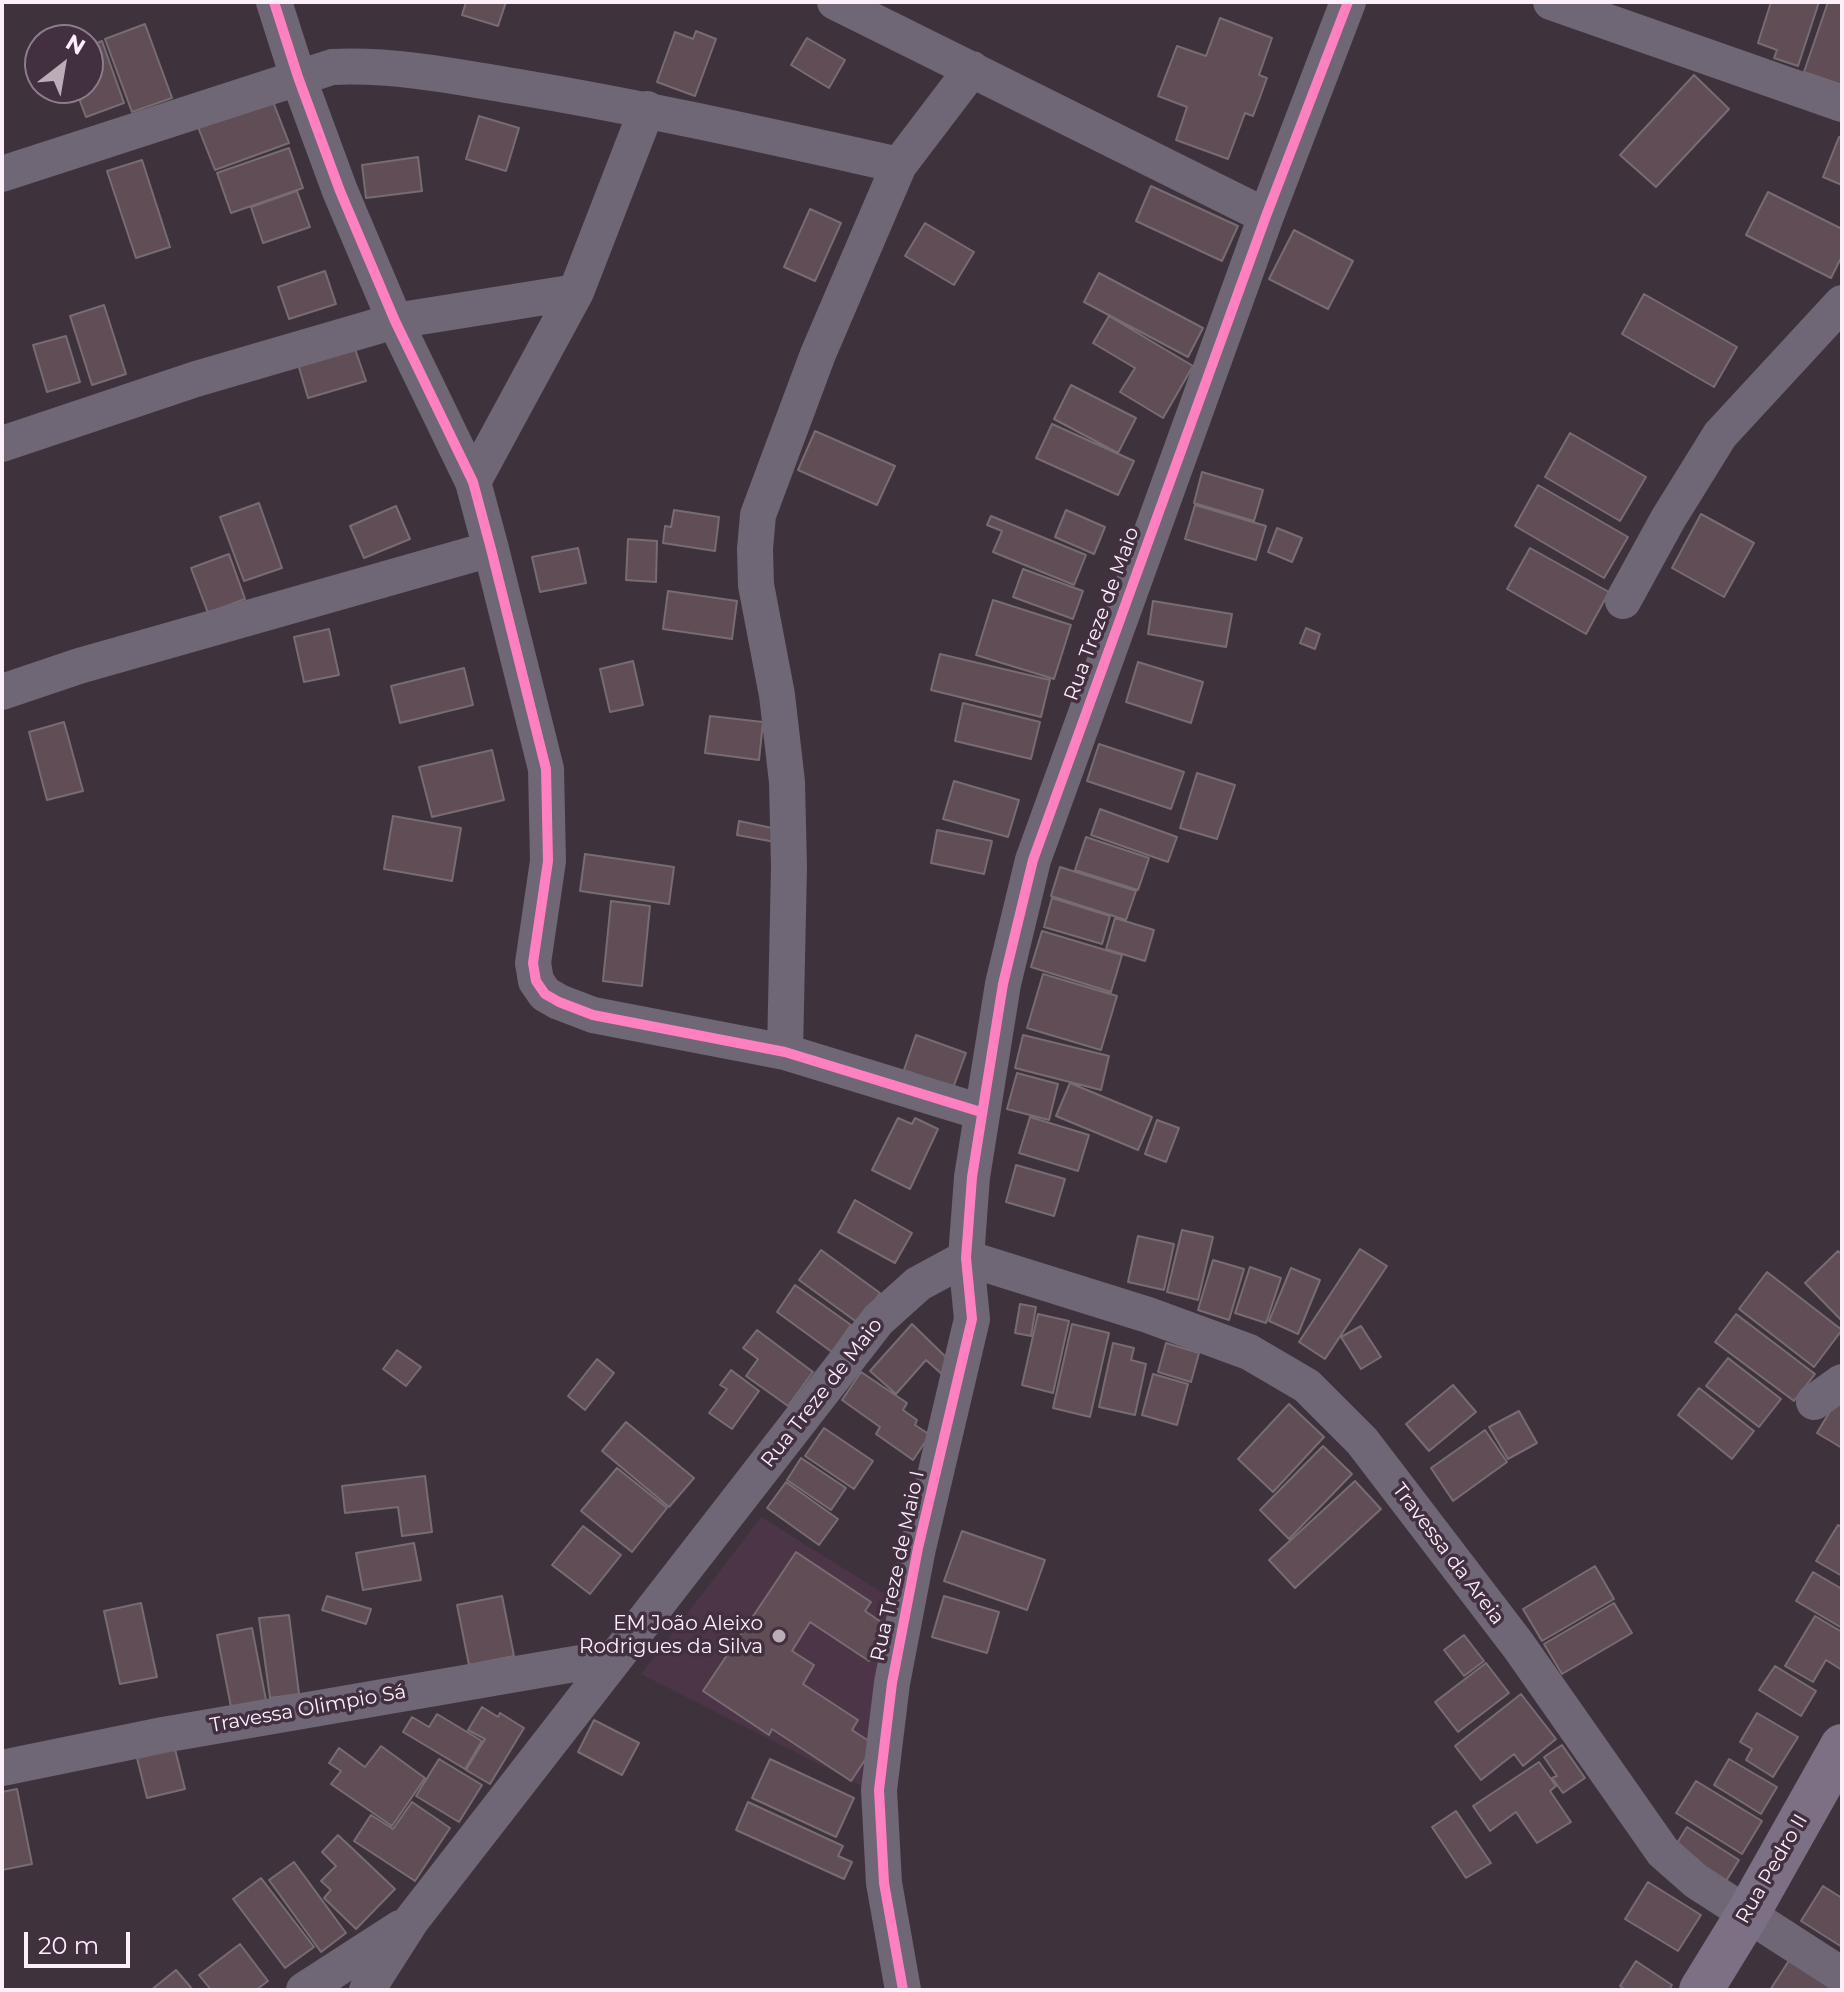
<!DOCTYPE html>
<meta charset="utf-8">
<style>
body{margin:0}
#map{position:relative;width:1844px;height:1992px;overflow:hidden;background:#3e333c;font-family:Montserrat,sans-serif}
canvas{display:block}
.frame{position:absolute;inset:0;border:4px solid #fceff9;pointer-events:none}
.north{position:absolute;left:24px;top:24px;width:80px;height:80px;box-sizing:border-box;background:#422f3f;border:2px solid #8c7c89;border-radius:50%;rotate:31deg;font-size:22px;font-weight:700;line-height:32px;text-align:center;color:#fceff9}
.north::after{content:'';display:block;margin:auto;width:28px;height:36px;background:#baadb7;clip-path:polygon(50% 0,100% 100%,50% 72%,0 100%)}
.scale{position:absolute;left:24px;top:1932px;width:106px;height:36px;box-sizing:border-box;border:4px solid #fceff9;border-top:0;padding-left:10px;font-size:24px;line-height:28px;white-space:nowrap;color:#fceff9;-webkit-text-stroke:6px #422f3f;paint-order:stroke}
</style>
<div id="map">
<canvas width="1844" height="1992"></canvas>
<div class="frame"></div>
<div class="north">N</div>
<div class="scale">20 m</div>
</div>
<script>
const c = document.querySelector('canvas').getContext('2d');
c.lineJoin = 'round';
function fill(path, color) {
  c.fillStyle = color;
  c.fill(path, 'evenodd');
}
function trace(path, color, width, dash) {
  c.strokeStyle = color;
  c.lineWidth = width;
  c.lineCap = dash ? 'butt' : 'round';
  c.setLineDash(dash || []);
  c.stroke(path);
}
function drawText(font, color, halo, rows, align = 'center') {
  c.font = font + ' Montserrat,sans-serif';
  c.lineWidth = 7;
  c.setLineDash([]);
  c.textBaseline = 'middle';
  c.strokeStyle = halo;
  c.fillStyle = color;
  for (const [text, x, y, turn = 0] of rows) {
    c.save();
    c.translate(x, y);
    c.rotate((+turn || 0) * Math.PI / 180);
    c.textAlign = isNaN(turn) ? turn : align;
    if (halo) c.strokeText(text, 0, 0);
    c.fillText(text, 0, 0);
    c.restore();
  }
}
fill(new Path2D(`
 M761 1517 891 1598 870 1790 641 1674Z`), '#4c3547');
const building = new Path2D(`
 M466 2H506L498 26 462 15Z
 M1771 2H1819L1798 66 1774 58 1777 50 1758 43Z
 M1828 2H1842V85L1804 72Z
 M1220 18 1272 38 1259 75 1267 78 1253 116 1245 113 1228 159 1176 140 1187 107 1158 96 1177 46 1206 56Z
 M145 24 172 98 132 112 105 39Z
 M696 31 716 39 695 96 657 82 675 32 693 39Z
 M807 38 845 60 829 88 791 65Z
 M102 41 124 103 86 117 75 88H88V46Z
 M1694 75 1729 109 1656 187 1620 155Z
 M272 99 289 143 215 170 198 127Z
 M479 116 519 128 506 171 466 159Z
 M1839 137 1842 138V185L1823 177Z
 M289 148 303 188 231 213 217 173Z
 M418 157 422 191 366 198 362 165Z
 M142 160 170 247 136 258 107 171Z
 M1151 186 1238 226 1222 261 1136 221Z
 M297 191 310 227 263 243 251 207Z
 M1768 192 1842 229V256L1831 278 1746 235Z
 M810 209 841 223 815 281 784 267Z
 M925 223 974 252 954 285 905 256Z
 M1294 230 1353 261 1328 309 1269 279Z
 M325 271 336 304 289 319 278 287Z
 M1099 273 1203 328 1188 357 1084 302Z
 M1644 294 1737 347 1714 387 1622 334Z
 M104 305 126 374 92 385 70 316Z
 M1109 316 1193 366 1163 418 1120 392 1135 368 1093 343Z
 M66 336 80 382 47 392 33 345Z
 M354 346 366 381 308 398 298 364Z
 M1071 385 1136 418 1118 453 1054 419Z
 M1052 424 1134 461 1118 495 1036 458Z
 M815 431 895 466 877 505 798 470Z
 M1570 433 1646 477 1620 521 1545 477Z
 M1202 472 1263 490 1254 521 1194 503Z
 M1538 485 1628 537 1604 578 1515 526Z
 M259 503 282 568 244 581 220 517Z
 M1195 505 1266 526 1256 560 1185 539Z
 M396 506 410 539 364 558 350 526Z
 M674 510 719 517 715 551 663 543 665 526 671 527Z
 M1066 510 1105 527 1094 554 1055 537Z
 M1701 514 1754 543 1724 597 1672 568Z
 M991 516 1086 555 1074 585 993 552 1002 531 987 525Z
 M1277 528 1302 538 1292 562 1268 552Z
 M628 539 657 541 656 582 626 580Z
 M578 548 586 583 540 592 532 557Z
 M1530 548 1609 592 1586 634 1507 589Z
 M229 554 245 599 208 613 191 568Z
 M1023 569 1083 591 1073 619 1013 597Z
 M668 591 737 601 732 639 663 629Z
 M993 600 1071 625 1054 679 976 655Z
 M1153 601 1232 614 1226 647 1148 634Z
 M1306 628 1320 634 1315 649 1300 643Z
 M329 629 339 675 304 682 294 637Z
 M940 654 1050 680 1041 717 931 690Z
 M633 661 643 705 610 712 600 669Z
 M1138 662 1203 682 1191 723 1126 702Z
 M464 668 473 705 400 723 391 686Z
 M963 703 1040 722 1031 759 955 741Z
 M710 716 763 722 759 760 705 753Z
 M64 722 83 791 47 800 29 732Z
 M1099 744 1184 772 1171 809 1087 781Z
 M492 750 504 800 432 817 419 767Z
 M1197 773 1235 785 1217 839 1180 828Z
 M954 781 1019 800 1008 837 943 819Z
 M1100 809 1177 837 1168 862 1091 835Z
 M393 816 461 828 452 881 384 869Z
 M739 821 777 829 775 842 737 835Z
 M937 830 992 841 984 874 931 863Z
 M1086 837 1149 858 1138 890 1075 870Z
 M585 854 674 867 669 904 580 891Z
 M1060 867 1136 891 1126 920 1051 896Z
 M1052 898 1110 916 1102 944 1044 927Z
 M611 901 650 906 642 986 603 981Z
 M1115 918 1154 930 1145 961 1106 949Z
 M1042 931 1122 955 1111 992 1031 967Z
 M1043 974 1117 996 1101 1050 1027 1028Z
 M916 1035 966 1053 953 1088 904 1070Z
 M1023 1035 1109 1056 1101 1090 1015 1068Z
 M1017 1073 1058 1084 1049 1120 1007 1109Z
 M1070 1083 1152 1117 1138 1150 1056 1116Z
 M1030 1117 1089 1135 1078 1171 1019 1153Z
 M898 1118 912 1124 915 1118 938 1129 910 1189 872 1170Z
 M1157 1120 1179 1128 1166 1162 1145 1154Z
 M1016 1165 1065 1179 1054 1216 1006 1202Z
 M855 1200 912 1233 895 1263 838 1232Z
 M1182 1230 1213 1237 1198 1300 1167 1292Z
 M1138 1236 1174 1244 1164 1290 1128 1282Z
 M1360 1249 1387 1266 1325 1359 1299 1342Z
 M821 1250 880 1293 858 1323 799 1280Z
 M1838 1251 1842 1255V1321L1805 1283Z
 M1213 1260 1244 1269 1229 1320 1198 1310Z
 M1250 1267 1281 1278 1266 1323 1235 1313Z
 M1291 1268 1320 1280 1298 1334 1269 1321Z
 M1767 1272 1842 1330 1814 1367 1739 1309Z
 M795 1285 851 1325 832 1352 777 1312Z
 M1020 1304 1036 1307 1031 1336 1015 1333Z
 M1038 1314 1069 1321 1053 1393 1022 1385Z
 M1736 1314 1815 1374 1794 1401 1715 1342Z
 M912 1324 954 1365 944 1376 926 1360 896 1394 870 1371Z
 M1072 1324 1109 1333 1090 1417 1053 1408Z
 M1361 1326 1381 1357 1361 1369 1341 1337Z
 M757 1330 813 1372 788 1406 746 1376 758 1359 743 1348Z
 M1113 1343 1134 1348 1131 1360 1146 1364 1135 1415 1099 1407Z
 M1166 1343 1199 1353 1191 1382 1158 1372Z
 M397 1350 421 1367 406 1386 383 1369Z
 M1728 1358 1781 1399 1759 1427 1706 1386Z
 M597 1359 614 1373 585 1410 568 1396Z
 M731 1370 759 1391 732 1429 709 1413 727 1389 720 1385Z
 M861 1372 907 1403 903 1410 917 1420 915 1425 930 1435 913 1460 876 1434 880 1427 842 1400Z
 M1153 1374 1188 1384 1177 1425 1142 1415Z
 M1453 1385 1476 1412 1429 1451 1406 1424Z
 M1699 1388 1754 1431 1732 1459 1678 1415Z
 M1839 1396 1842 1398V1448L1817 1433Z
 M1289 1404 1324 1437 1273 1492 1238 1459Z
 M1519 1411 1537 1443 1508 1459 1489 1427Z
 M626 1422 694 1478 669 1507 602 1451Z
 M824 1428 873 1461 854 1489 805 1456Z
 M1485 1430 1507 1462 1453 1501 1431 1468Z
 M1323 1446 1352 1474 1289 1539 1260 1510Z
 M801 1458 846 1488 831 1510 787 1480Z
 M617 1468 667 1508 632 1552 581 1511Z
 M425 1476 432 1532 402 1536 398 1507 345 1513 342 1486Z
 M1355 1481 1381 1509 1295 1588 1269 1560Z
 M786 1482 838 1519 819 1545 767 1508Z
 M1838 1525 1842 1527V1576L1816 1561Z
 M583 1526 621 1555 590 1594 552 1565Z
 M962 1531 1045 1560 1027 1610 944 1581Z
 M414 1543 421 1580 363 1590 356 1553Z
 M796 1552 871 1602 865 1611 890 1628 869 1661 810 1622 792 1651 814 1665 803 1684 858 1720 852 1730 875 1745 851 1781 772 1729 769 1735 703 1691Z
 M1595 1566 1614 1599 1542 1641 1523 1609Z
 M1813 1572 1842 1589V1628L1796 1601Z
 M327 1596 371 1609 366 1624 322 1610Z
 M502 1596 514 1656 469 1665 457 1605Z
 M944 1596 999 1612 987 1653 932 1637Z
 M141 1603 157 1677 120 1684 104 1611Z
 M1614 1603 1632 1633 1562 1674 1544 1644Z
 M289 1615 299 1694 270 1698 259 1618Z
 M1815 1616 1842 1632V1670L1826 1660 1813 1682 1785 1666Z
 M252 1628 266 1700 231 1707 217 1635Z
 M1464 1635 1484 1661 1464 1676 1444 1650Z
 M1486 1663 1509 1693 1458 1732 1435 1702Z
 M1775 1666 1816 1691 1801 1716 1759 1690Z
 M1521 1694 1556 1739 1523 1766 1514 1754 1481 1780 1455 1746Z
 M482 1707 498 1717 500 1713 524 1728 490 1784 466 1770 485 1739 468 1730Z
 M1757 1713 1798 1737 1773 1777 1746 1760 1752 1749 1740 1742Z
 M437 1714 482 1741 465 1769 403 1732 412 1717 429 1727Z
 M594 1720 639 1743 622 1775 578 1752Z
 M1562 1745 1585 1778 1563 1793 1552 1778 1557 1776 1544 1757Z
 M381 1746 425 1778 392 1826 331 1784 341 1771 329 1763 339 1748 365 1767Z
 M175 1749 185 1789 147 1798 137 1758Z
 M439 1759 482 1785 459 1822 416 1796Z
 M770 1759 854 1798 836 1837 752 1798Z
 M1729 1759 1777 1787 1761 1814 1714 1785Z
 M1539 1762 1556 1786 1550 1791 1571 1822 1537 1843 1516 1812 1490 1831 1473 1806Z
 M1696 1781 1762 1821 1742 1854 1676 1813Z
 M17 1789 32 1864 2 1870V1792Z
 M412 1802 450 1828 415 1881 354 1841 371 1815 393 1829Z
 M748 1802 843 1846 838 1856 852 1862 844 1879 736 1830Z
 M1456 1811 1491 1863 1466 1878 1432 1827Z
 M1687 1827 1739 1860 1726 1881 1674 1848Z
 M338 1835 395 1889 356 1929 324 1898 331 1890 321 1881 336 1866 322 1852Z
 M294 1862 346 1933 321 1952 269 1880Z
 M261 1878 314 1947 285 1968 233 1899Z
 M1648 1882 1701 1915 1678 1951 1625 1919Z
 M1823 1886 1842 1898V1947L1801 1921Z
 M240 1944 268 1981 256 1990H211L199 1975Z
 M1790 1959 1838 1990H1770Z
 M1636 1961 1672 1985 1669 1990H1626L1620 1986Z
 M176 1970 193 1990H151Z`);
fill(building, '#614d56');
trace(building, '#776c72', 2);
trace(new Path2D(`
 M274 2 298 77 340 191 395 321 473 482 491 549 546 769 548 861 533 963 536 981 545 994 559 1002 593 1015 785 1052 981 1112
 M835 2 1266 216
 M1551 2 1842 104
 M2 174 332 67C399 64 464 78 530 89 654 110 777 138 899 165
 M2 444 196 379 395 321 576 292 647 109
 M473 482 576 292
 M1623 601 1668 519 1720 435 1842 303
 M2 692 79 666 491 549
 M785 1052 789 867 787 782 777 695 756 585 755 549 758 515 818 354 899 165 972 69
 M966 1258 1148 1315 1249 1352 1307 1386 1362 1441 1518 1645 1663 1852 1696 1881 1842 1975
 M1814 1402 1842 1382
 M2 1768 163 1735 615 1657
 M304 1990 400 1928
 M367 1990 411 1921 878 1320 918 1284 966 1258
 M903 1990 884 1883 879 1790 892 1683 918 1548 972 1319 966 1258 972 1177 1003 984 1033 860 1266 216 1348 2`), '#6f6676', 36);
trace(new Path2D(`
 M1701 1990 1747 1915 1842 1746`), '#7b7084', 44);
trace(new Path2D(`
 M274 2 298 77 340 191 395 321 473 482 491 549 546 769 548 861 533 963 536 981 545 994 559 1002 593 1015 785 1052 981 1112
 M903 1990 884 1883 879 1790 892 1683 918 1548 972 1319 966 1258 972 1177 1003 984 1033 860 1266 216 1348 2`), '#ff80c0', 10);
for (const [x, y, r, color] of [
 [779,1636,8,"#baadb7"]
]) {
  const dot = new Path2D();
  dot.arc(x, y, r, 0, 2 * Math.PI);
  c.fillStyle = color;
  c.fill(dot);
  trace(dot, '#422f3f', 3);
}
drawText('20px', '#fceff9', '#422f3f', [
 ["Rua Treze de Maio",1102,614,-70],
 ["Rua Treze de Maio",822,1393,-52],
 ["Travessa da Areia",1448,1554,53],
 ["Rua Treze de Maio I",898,1566,-78],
 ["Travessa Olimpio Sá",308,1709,-10],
 ["Rua Pedro II",1772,1869,-60]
]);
drawText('20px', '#fceff9', '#422f3f', [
 ["EM João Aleixo",763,1624],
 ["Rodrigues da Silva",763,1647]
], 'right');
</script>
